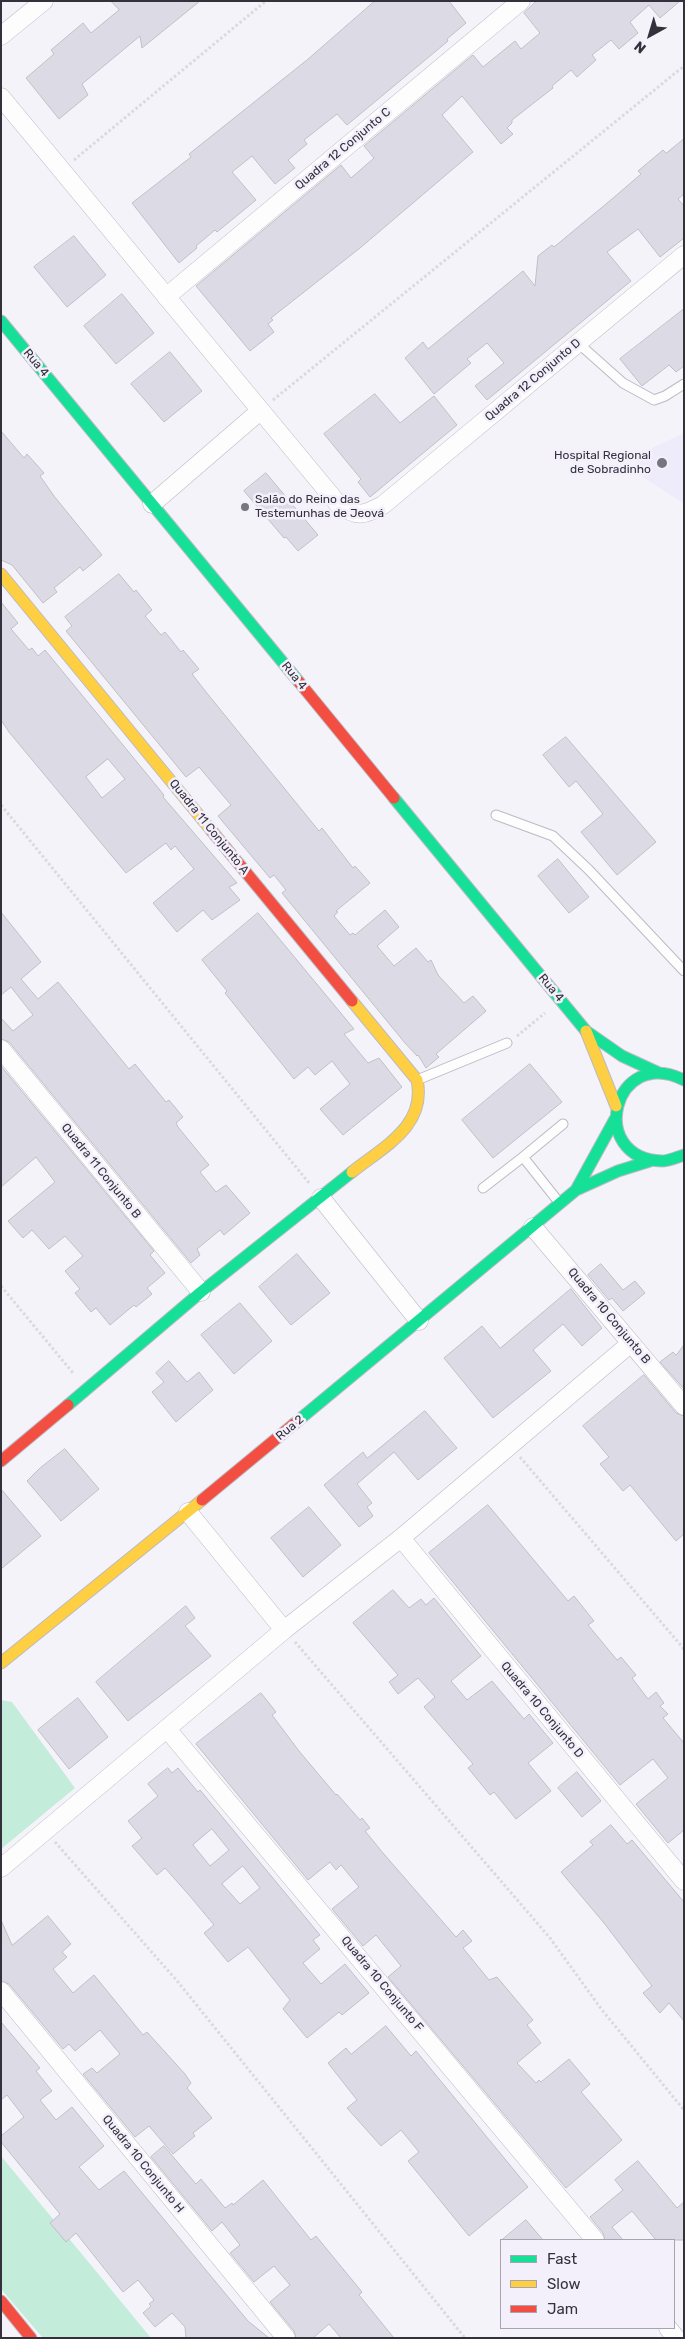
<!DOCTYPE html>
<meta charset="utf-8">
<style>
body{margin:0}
#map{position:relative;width:685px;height:2339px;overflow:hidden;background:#f4f3f9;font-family:Rubik,sans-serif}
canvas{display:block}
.frame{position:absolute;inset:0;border:2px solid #34313c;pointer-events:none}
.legend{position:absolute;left:500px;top:2239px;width:175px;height:90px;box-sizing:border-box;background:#f3f0fc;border:1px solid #a7a4af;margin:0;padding:6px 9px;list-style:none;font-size:15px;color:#34313c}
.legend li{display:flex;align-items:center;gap:10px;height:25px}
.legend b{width:25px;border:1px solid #a7a4af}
.north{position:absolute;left:625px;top:10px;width:50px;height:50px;-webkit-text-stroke:4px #f3f0fc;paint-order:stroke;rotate:219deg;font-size:14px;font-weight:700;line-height:20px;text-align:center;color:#34313c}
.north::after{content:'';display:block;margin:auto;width:18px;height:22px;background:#34313c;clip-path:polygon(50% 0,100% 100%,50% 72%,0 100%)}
</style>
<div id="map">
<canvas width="685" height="2339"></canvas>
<div class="frame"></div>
<ul class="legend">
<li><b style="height:6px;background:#16e098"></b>Fast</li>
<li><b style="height:6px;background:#ffcf43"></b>Slow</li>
<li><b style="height:6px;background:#f24e42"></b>Jam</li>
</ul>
<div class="north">N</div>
</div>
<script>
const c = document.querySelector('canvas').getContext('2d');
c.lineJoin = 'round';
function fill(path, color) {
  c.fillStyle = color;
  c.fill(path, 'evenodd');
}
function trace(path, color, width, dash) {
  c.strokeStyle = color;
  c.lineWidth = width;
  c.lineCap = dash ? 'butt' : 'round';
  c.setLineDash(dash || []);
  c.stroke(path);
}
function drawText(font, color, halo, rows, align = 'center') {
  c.font = font + ' Rubik,sans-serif';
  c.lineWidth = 5;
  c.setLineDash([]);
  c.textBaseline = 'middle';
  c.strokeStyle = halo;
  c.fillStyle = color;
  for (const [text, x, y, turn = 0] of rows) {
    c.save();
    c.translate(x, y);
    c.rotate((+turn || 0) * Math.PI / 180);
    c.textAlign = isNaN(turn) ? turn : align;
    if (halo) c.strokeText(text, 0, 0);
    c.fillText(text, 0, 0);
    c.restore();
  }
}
fill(new Path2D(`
 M684 433V503H683L638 474 642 453Z`), '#eeebfa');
fill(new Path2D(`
 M1 1700 12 1702 75 1788 1 1849Z
 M1 2156 151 2338H43L1 2289Z`), '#c3ecda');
const building = new Path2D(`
 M111 1H200L142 48 140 36 82 84 88 95 59 119 26 78 54 54 51 50 83 23 91 33 119 10Z
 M375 1H449L466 23 447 39 448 41 347 125 337 114 304 140 307 144 288 160 295 168 275 184 252 156 232 172 256 200 217 232 215 230 196 246 197 248 179 263 132 203 191 157 189 154 307 60Z
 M537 1H680L660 18 649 5 630 22 638 33 619 49 611 40 592 55 596 60 577 77 571 70 552 86 553 88 512 120V123L507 128 513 134 501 144 462 96 442 115 473 152 360 248 271 318 273 320 268 324 274 332 250 351 196 286 341 165 351 178 374 158 364 146 473 55 483 67 515 41 521 49 540 33 524 13Z
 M684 139V194L678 199 684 206V238L660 257 638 229 607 252 631 281 487 400 475 386 504 363 487 343 467 359 471 363 434 394 405 358 423 342 428 349 523 271 535 286 538 256 552 245 554 247 612 199 641 174 638 171 663 150 666 153Z
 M74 236 106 275 67 307 34 267Z
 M122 294 154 333 116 364 84 326Z
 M684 309V366L676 372 669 365 642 386 620 359Z
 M170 352 202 391 164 422 131 384Z
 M375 394 400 423 434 396 457 425 370 497 358 482 361 479 324 434Z
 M1 431 24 458 27 454 44 473 40 476 54 496 102 555 83 571 80 567 54 588 57 592 43 603 12 565 1 560Z
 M266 473 318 535 298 551 286 537 284 538 244 491Z
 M119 574 134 592 136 590 152 610 145 616 161 635 165 632 181 652 183 650 199 669 192 674 206 692 319 831 322 828 353 868 355 866 370 883 336 911 338 912 334 916 350 935 353 933 355 935 385 910 399 927 377 946 394 966 416 948 428 962 431 960 438 975 464 1003 473 996 486 1011 436 1054 439 1057 426 1068 418 1055 417 1056 405 1043 282 893 286 890 274 875 270 878 218 816 231 805 199 767 186 777 66 631 72 626 65 617Z
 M1 602 18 623 11 629 29 650 32 648 38 656 45 650 164 795 163 797 237 883 229 887 240 900 212 920 203 910 177 932 153 903 194 869 175 846 171 850 166 843 126 873 9 732 1 720ZM108 759 125 779 102 798 86 777Z
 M566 737 656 842 617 875 581 832 603 814 576 781 569 787 543 755Z
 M558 859 589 897 569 913 538 876Z
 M1 912 41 962 21 979 38 999 58 982 129 1069 135 1064 166 1102 169 1100 183 1117 176 1123 178 1127 209 1165 200 1172 216 1192 226 1185 250 1213 224 1235 220 1230 197 1249 200 1255 191 1263 9 1042 1 1039V1018L13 1031 33 1015 11 987 1 995Z
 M258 913 354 1029 344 1034 368 1063 379 1058 402 1087 343 1135 320 1109 350 1084 332 1061 315 1075 308 1067 294 1079 225 993 227 991 202 960Z
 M530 1064 562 1102 493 1158 462 1120Z
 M1 1066 154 1251 150 1255 165 1273 147 1288 152 1294 136 1307 134 1305 110 1325 96 1308 91 1312 75 1293 80 1289 65 1271 83 1256 65 1236 49 1249 32 1230 23 1238 8 1221 55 1182 36 1157 1 1187Z
 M297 1254 330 1293 291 1325 259 1287Z
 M601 1264 623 1290 635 1281 645 1293 623 1311 612 1298 609 1300 588 1275Z
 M571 1289 602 1328 582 1346 563 1324 533 1350 551 1371 493 1418 444 1358 482 1326 500 1348Z
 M240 1303 272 1341 234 1374 201 1335Z
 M684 1345V1389L660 1362 673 1352 676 1355Z
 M169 1361 187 1382 199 1372 213 1390 176 1422 152 1392 164 1382 156 1373Z
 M644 1375 676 1413 684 1416V1534L676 1541 630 1485 623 1491 600 1464 609 1457 583 1426Z
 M425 1411 457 1448 418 1480 394 1452 357 1484 372 1503 367 1507 373 1516 359 1527 324 1485 363 1452 367 1458Z
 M65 1449 99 1489 61 1521 27 1481 40 1468Z
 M1 1489 41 1536 1 1569Z
 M488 1505 568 1601 574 1596 594 1621 588 1625 617 1660 621 1657 636 1675 632 1678 648 1699 656 1692 664 1703 660 1706 668 1714 663 1718 684 1743V1830L668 1843 636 1804 668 1778 653 1759 620 1785 429 1553Z
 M309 1507 341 1545 303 1577 271 1538Z
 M393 1590 409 1608 421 1599 426 1605 434 1598 481 1656 451 1681 467 1700 492 1681 524 1719 529 1714 553 1743 528 1763 551 1791 516 1819 494 1792 490 1795 468 1768 473 1764 424 1707 435 1697 418 1678 398 1694 389 1682 398 1675 353 1623Z
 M186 1606 195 1618 185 1626 211 1656 128 1721 96 1682Z
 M261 1693 276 1712 272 1715 299 1751 336 1795 337 1794 360 1820 362 1818 370 1828 365 1831 383 1853 456 1937 463 1930 472 1941 463 1948 489 1980 497 1977 533 2020 527 2025 541 2043 517 2063 536 2083 539 2080 541 2082 569 2059 590 2084 581 2092 622 2140 566 2188 388 1977 401 1966 376 1935 363 1946 332 1909 359 1887 341 1865 336 1870 330 1862 308 1880 196 1744Z
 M78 1698 108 1737 69 1769 38 1730Z
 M168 1768 172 1773 178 1768 198 1792 200 1790 320 1935 313 1940 320 1949 303 1963 321 1984 345 1964 369 1993 342 2015 339 2012 307 2038 283 2009 290 2000 248 1947 228 1962 204 1933 214 1925 189 1895 165 1868 157 1875 132 1846 142 1838 128 1821 158 1796 148 1784ZM212 1829 229 1850 210 1866 193 1845ZM243 1866 260 1888 240 1904 222 1884Z
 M577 1772 601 1801 582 1817 558 1788Z
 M611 1825 627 1844 632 1840 684 1902V2021L669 2003 660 2013 643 1993 652 1986 604 1923 561 1872 593 1845 590 1842Z
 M48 1916 71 1944 62 1952 67 1957 53 1969 73 1993 94 1975 143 2035 147 2032 185 2074 191 2083 187 2088 212 2118 193 2133 195 2136 173 2154 149 2126 135 2137 83 2074 92 2068 97 2073 120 2054 100 2030 75 2051 69 2044 63 2049 9 1984 1 1981V1920L12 1945Z
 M1 2022 40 2068 36 2071 52 2091 40 2100 56 2120 72 2107 104 2146 79 2167 99 2190 124 2171 248 2321 269 2338H186L185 2327 172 2313 155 2327 143 2313 151 2306 149 2304 154 2300 138 2280 123 2292 76 2233 66 2242 50 2223 60 2214 1 2142V2136L24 2117 7 2095 1 2100Z
 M386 2026 411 2056 416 2051 528 2187 469 2236 408 2161 419 2152 401 2130 381 2146 347 2108 357 2100 328 2063 346 2048 351 2054Z
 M164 2146 196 2184 201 2179 225 2208 232 2203 233 2205 263 2180 311 2240 316 2236 362 2292 359 2295 394 2338H341L329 2324 313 2338H296L294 2331 270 2302 290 2285 274 2266 254 2282 230 2253 240 2245 222 2222 212 2231 151 2157Z
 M638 2161 677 2208 684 2202V2240H656L632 2211 612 2227 623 2240H605L603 2233 590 2217 623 2190 615 2180Z
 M526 2220 543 2240H502Z`);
fill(building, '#dcdbe5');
trace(building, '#c0bfc8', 1);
const lane = new Path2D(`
 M578 343 623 383 654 400 665 396 684 384
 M496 815 553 836 589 870 684 971
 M417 1080 507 1043
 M523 1157 563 1124
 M483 1188 523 1157 558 1201`);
const street = new Path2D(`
 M1 36 44 1
 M1 97 339 505C358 518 364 515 383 505L684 255
 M166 297 521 1
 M152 504 260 411
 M1 1049 201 1292
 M321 1198 419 1321
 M533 1227 684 1406
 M188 1512 284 1630
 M401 1538 684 1881
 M167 1729 595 2240
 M1 1868 284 1630 401 1538 631 1343
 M1 1991 286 2338
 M668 2328 676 2338`);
const fast = new Path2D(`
 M1 321 299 682
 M394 798 586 1031 622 1056 659 1073
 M684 1080C613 1044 586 1159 662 1161 669 1161 677 1157 684 1155
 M576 1190 615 1119
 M68 1405 201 1292 352 1172
 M294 1424 576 1190 618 1171 650 1161`);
const slow = new Path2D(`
 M1 574 211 830
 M352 1001 417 1080C427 1126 383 1147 352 1172
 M586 1031 616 1106
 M1 1663 202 1500`);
const jam = new Path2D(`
 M299 682 394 798
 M211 830 352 1001
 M1 1461 68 1405
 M202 1500 294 1424
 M1 2301 31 2338`);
trace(lane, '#bcbac3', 11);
trace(street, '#bcbac3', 19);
trace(fast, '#bcbac3', 13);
trace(slow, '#bcbac3', 13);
trace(jam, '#bcbac3', 13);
trace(new Path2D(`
 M74 160 266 1
 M273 400 684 66
 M1 805 309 1183
 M517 1036 545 1013
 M1 1286 73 1373
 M520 1457 684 1649
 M295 1642 550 1938 602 2010 684 2110
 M55 1842 178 1982 465 2338`), '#dad9db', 3, [2.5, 2.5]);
trace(lane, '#fdfdfe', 9);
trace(street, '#fdfdfe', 18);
trace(fast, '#16e098', 11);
trace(slow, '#ffcf43', 11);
trace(jam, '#f24e42', 11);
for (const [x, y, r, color] of [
 [662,463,6,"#77757e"],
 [245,507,5,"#77757e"]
]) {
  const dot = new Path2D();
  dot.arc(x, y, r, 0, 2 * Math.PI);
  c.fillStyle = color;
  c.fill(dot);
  trace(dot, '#f3f0fc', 2);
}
drawText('12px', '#34313c', '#f3f0fc', [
 ["Quadra 12 Conjunto C",343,149,-40],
 ["Rua 4",36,363,50],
 ["Quadra 12 Conjunto D",533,380,-40],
 ["Rua 4",294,676,51],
 ["Quadra 11 Conjunto A",209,827,51],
 ["Rua 4",551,988,50],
 ["Quadra 11 Conjunto B",101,1171,51],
 ["Quadra 10 Conjunto B",609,1316,50],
 ["Rua 2",290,1428,-40],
 ["Quadra 10 Conjunto D",542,1710,50],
 ["Quadra 10 Conjunto F",382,1984,50],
 ["Quadra 10 Conjunto H",143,2164,51]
]);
drawText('12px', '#34313c', '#f3f0fc', [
 ["Hospital Regional",651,456],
 ["de Sobradinho",651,470],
 ["Salão do Reino das",255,500,"left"],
 ["Testemunhas de Jeová",255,514,"left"]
], 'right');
</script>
